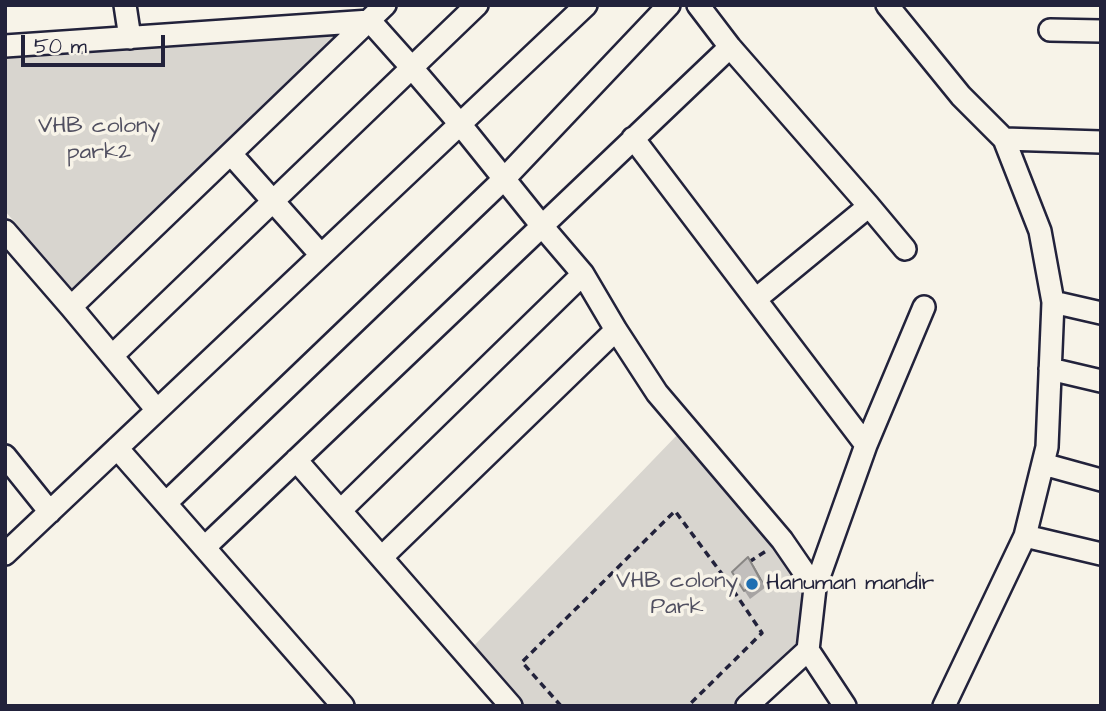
<!DOCTYPE html>
<style>
body{margin:0}
#map{position:relative;width:1106px;height:711px;overflow:hidden;background:#f7f3e8;font-family:"Architects Daughter",sans-serif}
canvas{display:block}
.frame{position:absolute;inset:0;border:7px solid #22223b;pointer-events:none}
.scale{position:absolute;left:21px;top:35px;width:144px;height:32px;box-sizing:border-box;border:4px solid #22223b;border-top:0;padding-left:9px;font-size:21px;line-height:24px;white-space:nowrap;color:#22223b;-webkit-text-stroke:5px #f7f3e8;paint-order:stroke}
</style>
<div id="map">
<canvas width="1106" height="711"></canvas>
<div class="frame"></div>
<div class="scale">50 m</div>
</div>
<script>
const c = document.querySelector('canvas').getContext('2d');
c.lineJoin = 'round';
function fill(path, color) {
  c.fillStyle = color;
  c.fill(path, 'evenodd');
}
function trace(path, color, width, dash) {
  c.strokeStyle = color;
  c.lineWidth = width;
  c.lineCap = dash ? 'butt' : 'round';
  c.setLineDash(dash || []);
  c.stroke(path);
}
function drawText(font, color, halo, rows, align = 'center') {
  c.font = font + ' "Architects Daughter",sans-serif';
  c.lineWidth = 7;
  c.setLineDash([]);
  c.textBaseline = 'middle';
  c.strokeStyle = halo;
  c.fillStyle = color;
  for (const [text, x, y, turn = 0] of rows) {
    c.save();
    c.translate(x, y);
    c.rotate((+turn || 0) * Math.PI / 180);
    c.textAlign = isNaN(turn) ? turn : align;
    if (halo) c.strokeText(text, 0, 0);
    c.fillText(text, 0, 0);
    c.restore();
  }
}
fill(new Path2D(`
 M339 31 350 33 75 292 5 211V53Z
 M679 433 804 572 797 662 752 706H515L468 652Z`), '#d8d5cf');
const minor = new Path2D(`
 M125 5 130 38
 M698 5 730 47 869 206 756 299
 M887 5 961 96 1004 139 1040 231 1053 302 1047 447 1025 536 944 706
 M1050 30 1101 31
 M5 46 370 21 412 68 460 124 542 226 583 274 616 330 657 393 782 540 815 588 808 650 845 706
 M633 138 866 445
 M1004 139 1101 142
 M231 154 321 255
 M869 206 905 249
 M5 231 71 307 157 410
 M1053 302 1101 313
 M71 307 385 5
 M112 356 477 5
 M1050 369 1101 381
 M117 448 343 706
 M5 456 50 512
 M296 460 511 706
 M1043 464 1101 480
 M166 503 504 179 669 5
 M341 510 583 274
 M1025 536 1101 554
 M205 547 730 47
 M5 554 586 5
 M382 557 616 330
 M815 588 866 445 924 307
 M747 706 808 650`);
trace(minor, '#22223b', 26);
trace(new Path2D(`
 M749 562 766 551
 M561 706 522 662 675 511 725 578 762 633 688 706`), '#22223b', 3.5, [7, 5]);
trace(minor, '#f7f3e8', 21);
fill(new Path2D(`
 M754 566 766 587 750 599 732 572Z`), '#a7a4a3');
fill(new Path2D(`
 M748 557 754 566 766 587 760 579Z`), '#888684');
const building = new Path2D(`
 M748 557 760 579 744 591 732 572Z`);
fill(building, '#c2bfbd');
trace(building, '#888684', 2);
for (const [x, y, r, color] of [
 [752,584,7,"#1f6fb2"]
]) {
  const dot = new Path2D();
  dot.arc(x, y, r, 0, 2 * Math.PI);
  c.fillStyle = color;
  c.fill(dot);
  trace(dot, '#f7f3e8', 2.5);
}
drawText('23px', '#504f60', '#f7f3e8', [
 ["VHB colony",99,127],
 ["park2",99,153],
 ["VHB colony",677,582],
 ["Park",677,608]
]);
drawText('23px', '#22223b', '#f7f3e8', [
 ["Hanuman mandir",766,584]
], 'left');
</script>
